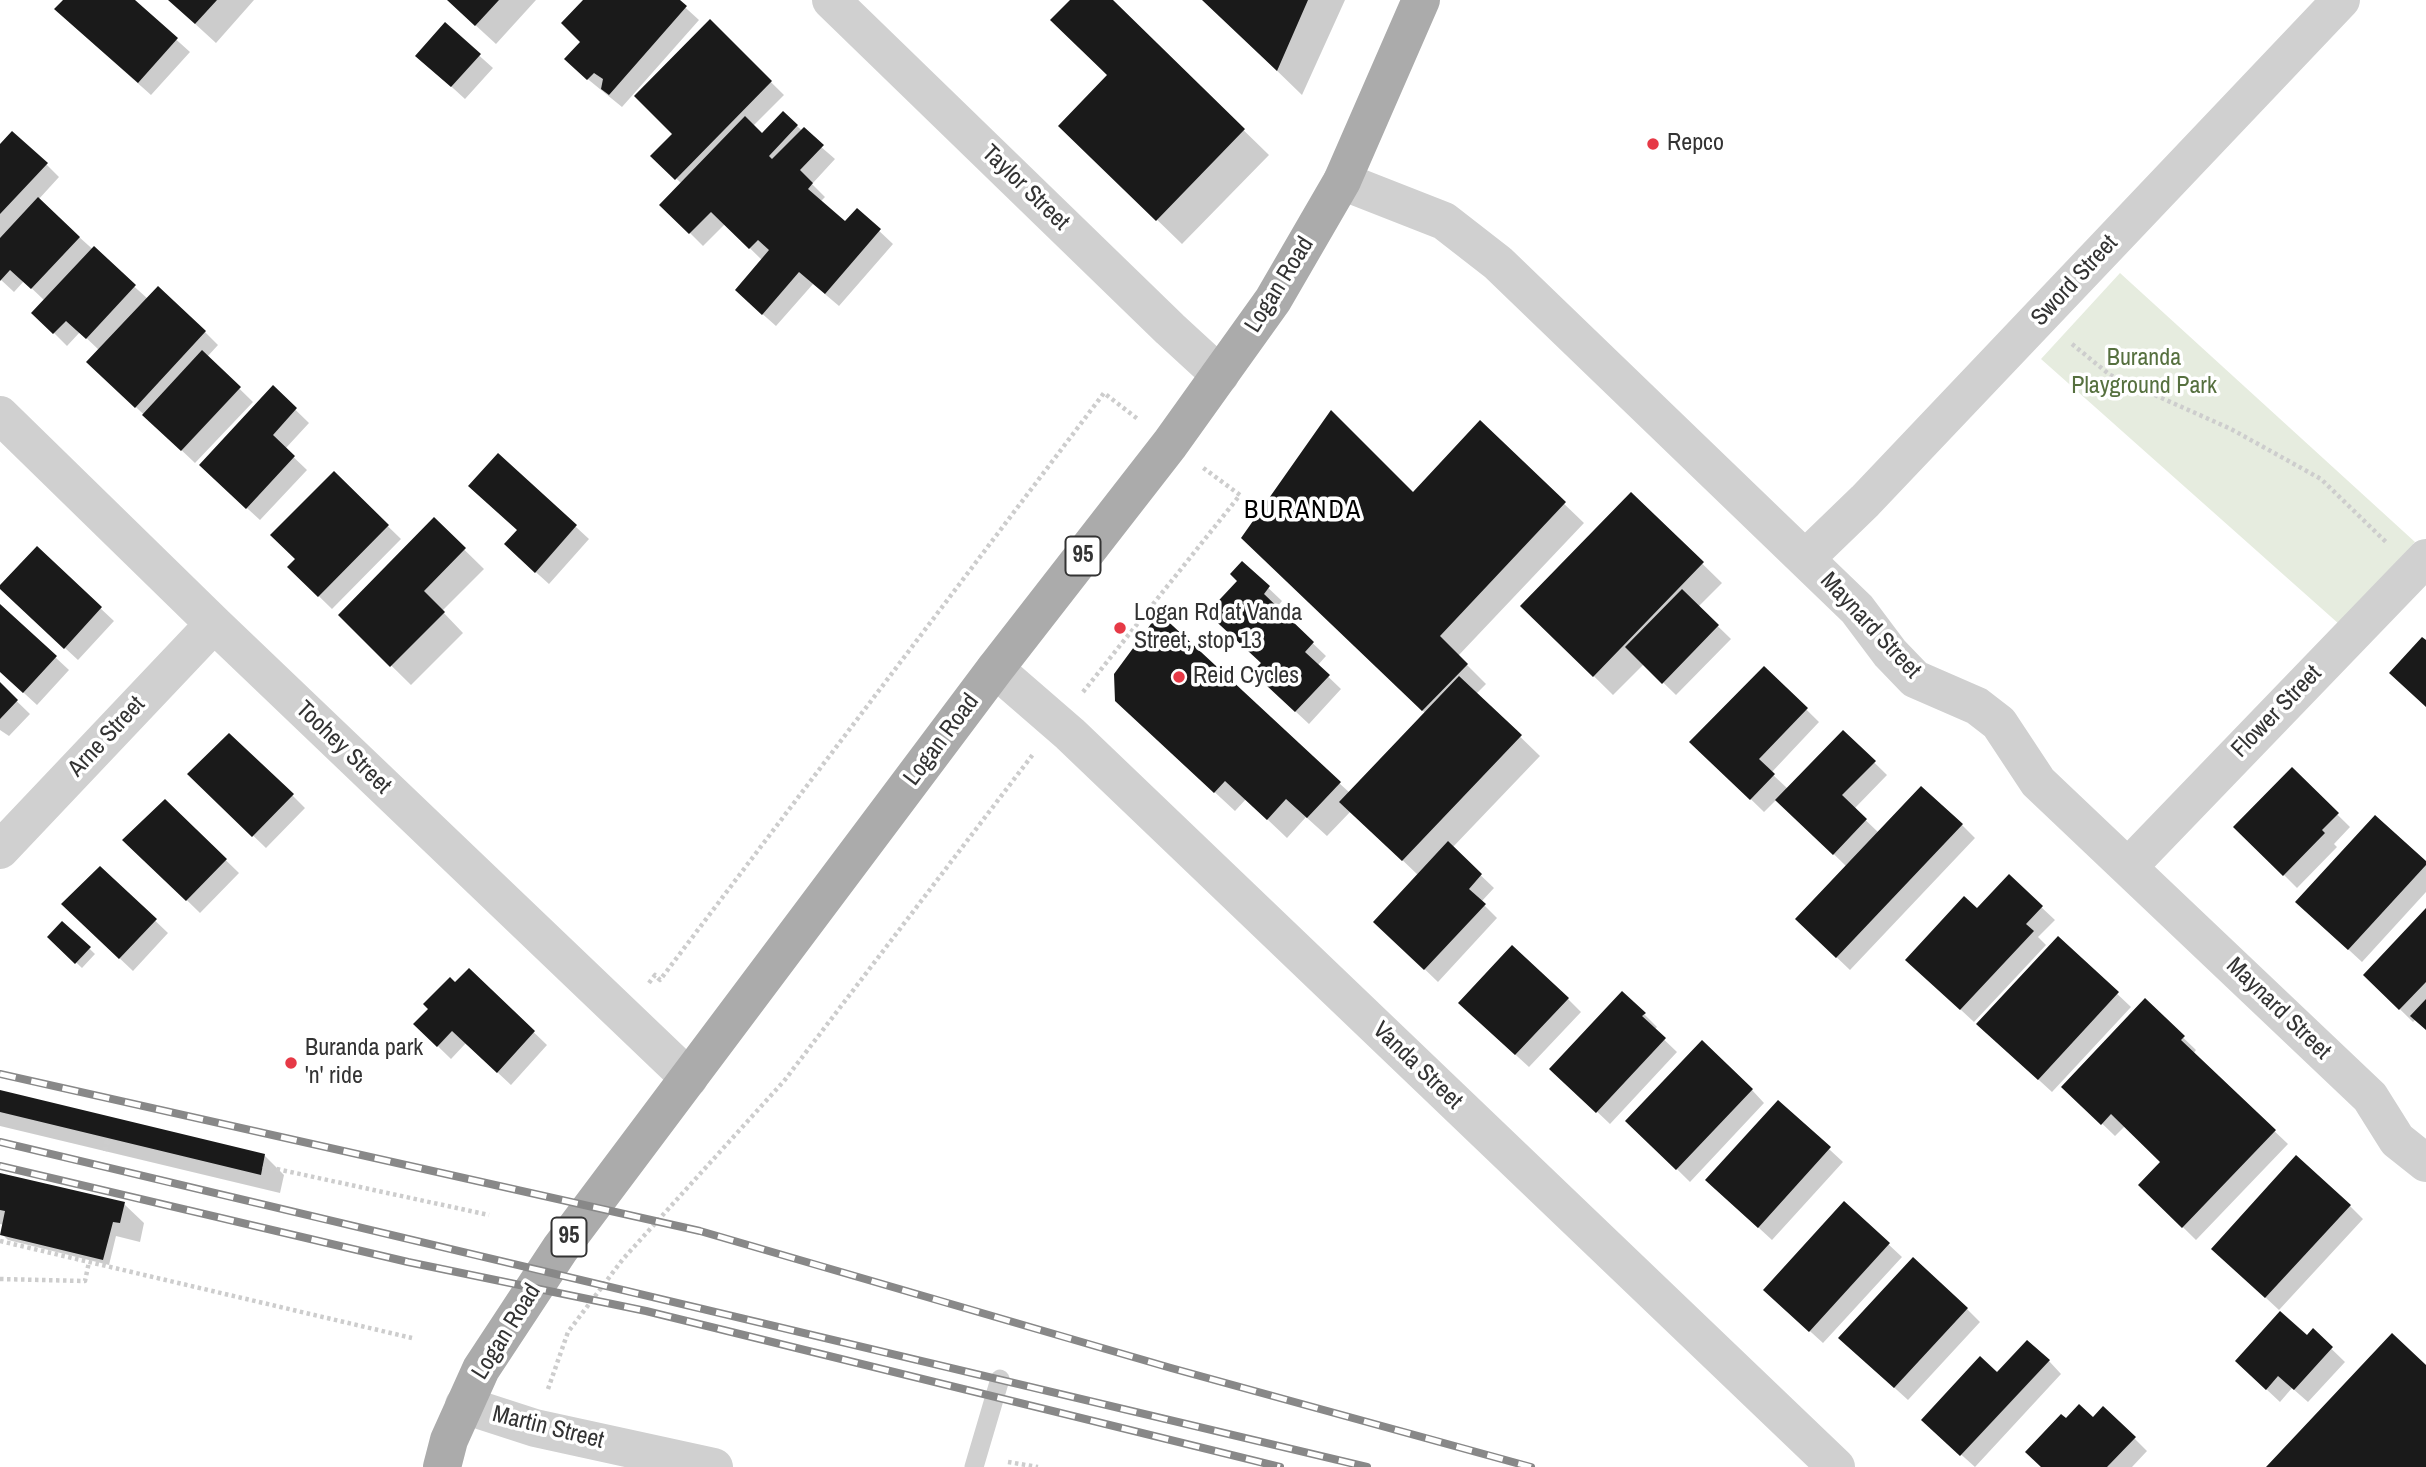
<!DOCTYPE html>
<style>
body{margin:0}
canvas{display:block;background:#fff}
</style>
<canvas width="2426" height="1467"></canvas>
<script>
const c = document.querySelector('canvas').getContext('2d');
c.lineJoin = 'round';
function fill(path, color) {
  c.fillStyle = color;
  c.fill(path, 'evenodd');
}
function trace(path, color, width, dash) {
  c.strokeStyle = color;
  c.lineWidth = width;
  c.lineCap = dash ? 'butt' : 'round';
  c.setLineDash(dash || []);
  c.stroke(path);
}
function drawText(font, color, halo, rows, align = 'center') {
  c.font = font + ' "Archivo Narrow",sans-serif';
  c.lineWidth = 7;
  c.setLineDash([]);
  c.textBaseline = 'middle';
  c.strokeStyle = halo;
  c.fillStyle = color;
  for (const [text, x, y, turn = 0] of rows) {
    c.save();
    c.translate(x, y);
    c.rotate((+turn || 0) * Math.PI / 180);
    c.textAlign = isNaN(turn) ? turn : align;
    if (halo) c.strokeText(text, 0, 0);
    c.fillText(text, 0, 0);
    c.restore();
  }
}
fill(new Path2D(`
 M2120 273 2415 542 2339 624 2041 359Z`), '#e6ecdf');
fill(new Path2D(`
 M65 0H132L190 52 151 95 69 22Z
 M169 0H254L216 43Z
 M448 0H536L496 44Z
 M586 0H677L699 20 622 107 579 72Z
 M1072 0H1110L1269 155 1182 244 1086 151 1109 76Z
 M1204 0H1345L1302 95Z
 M710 22 784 95 753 126 762 136 783 114 835 159 812 184 825 197 820 202 846 224 857 210 893 244 839 306 813 284 776 326 750 303 763 261 725 224 703 246 662 205 682 184 653 156 674 134Z
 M445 25 493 68 465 99 431 68Z
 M0 146 46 164 59 177 38 200 148 299 158 288 205 332 218 345 207 357 253 402 195 463 102 375 100 351 80 332 67 346 34 313 45 301 24 281 14 292 0 279Z
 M273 388 309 423 285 449 307 470 260 520 214 478Z
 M1480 423 1584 523 1458 656 1486 684 1476 694 1540 756 1452 848 1494 888 1481 902 1497 918 1438 982 1389 935 1419 876 1351 811 1327 836 1306 817 1287 838 1246 799 1235 811 1137 720 1339 783 1350 793 1425 713 1262 557 1413 494Z
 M498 455 589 539 549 584 519 557 518 531Z
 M334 474 401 539 332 609 289 567 297 559Z
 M1631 494 1722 583 1698 607 1731 639 1676 695 1644 664 1613 695 1542 625Z
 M434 520 484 569 442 611 463 633 411 685 340 615Z
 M37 549 114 621 78 660 13 600Z
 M1242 563 1282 601 1276 608 1326 656 1317 666 1341 689 1309 724 1267 685 1239 581Z
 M0 606 69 670 37 705 0 671Z
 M1764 668 1819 722 1771 773 1788 789 1843 732 1887 775 1854 809 1879 833 1962 825 1975 838 1850 970 1810 932 1847 867 1777 799 1764 812 1692 742Z
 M0 685 30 714 9 736 0 730Z
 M2292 770 2350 827 2334 844 2337 847 2297 888 2236 827Z
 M189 774 292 795 305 808 266 848Z
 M166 802 239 873 200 913 125 840Z
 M2426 864V892L2362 962 2311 915Z
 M100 868 168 933 133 971 76 917Z
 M2009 877 2055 920 2038 937 2046 945 1974 1022 1921 973Z
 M2426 911V1029L2416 1019 2413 1022 2365 975Z
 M63 923 95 954 82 968 49 937Z
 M2058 938 2131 1007 2052 1092 1992 1037Z
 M469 970 547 1045 511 1085 466 1043 451 1059 415 1024Z
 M1568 999 1581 1012 1529 1067 1473 1016Z
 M2145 1001 2196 1050 2193 1054 2288 1144 2196 1240 2140 1185 2163 1163 2125 1126 2115 1136 2064 1087Z
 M1644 1014 1657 1027 1654 1030 1677 1052 1610 1124 1552 1069Z
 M1752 1090 1764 1103 1690 1182 1628 1121Z
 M0 1092 264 1155 284 1175 280 1193 0 1126Z
 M1778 1102 1843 1162 1772 1240 1721 1193Z
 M0 1175 124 1204 144 1223 140 1242 116 1236 109 1265 8 1240 2 1234 4 1225 0 1224Z
 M1844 1203 1902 1257 1823 1343 1779 1303Z
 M2350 1206 2363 1219 2279 1310 2226 1261Z
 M1967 1309 1980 1322 1908 1400 1854 1351Z
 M2313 1331 2345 1362 2308 1402 2292 1388 2280 1402 2250 1374Z
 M2049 1361 2061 1374 1975 1467 1936 1432 1997 1374Z
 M2093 1419 2134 1438 2147 1451 2132 1467H2043L2066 1420Z`), '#0003');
fill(new Path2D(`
 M63 0H135L178 38 138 83 54 9Z
 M168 0H217L195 24Z
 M447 0H499L475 26Z
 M583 0H680L687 6 609 95 601 89 603 79 594 73 587 80 564 59 580 42 561 23Z
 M1070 0H1113L1245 129 1156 221 1058 126 1107 75 1050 20Z
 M1202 0H1308L1277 71Z
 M710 19 772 81 675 180 650 156 672 134 634 96Z
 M445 22 481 54 451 87 415 56Z
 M783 111 798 125 769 156 772 159 804 127 824 145 800 170 813 183 808 189 845 221 857 208 881 229 825 294 799 272 762 315 735 290 769 250 758 240 749 249 711 212 689 234 659 205 745 116 762 133Z
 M12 131 48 163 0 214V144Z
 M38 197 80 237 31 289 10 270 0 281V238Z
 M94 246 136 285 86 339 66 321 53 334 31 313Z
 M158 286 206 331 135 408 86 362Z
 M202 350 241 387 181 451 142 415Z
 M273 385 297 408 273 435 295 456 246 509 199 465Z
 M1331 410 1413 492 1480 420 1566 502 1440 636 1468 664 1422 711 1241 538Z
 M498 453 577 525 535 573 504 544 517 530 468 486Z
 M334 471 389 525 318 597 287 567 295 559 270 535Z
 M1631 492 1704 562 1593 677 1520 606Z
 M434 517 466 548 424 591 445 612 390 667 338 615Z
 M37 546 102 607 64 649 0 589V585Z
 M1242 561 1270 586 1264 594 1314 642 1305 652 1330 675 1295 712 1252 672 1261 663 1207 613 1237 581 1230 574Z
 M1682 589 1719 625 1662 684 1625 647Z
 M0 604 57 656 23 693 0 672Z
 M1159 613 1341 782 1307 818 1286 799 1267 820 1225 781 1214 793 1115 701 1114 674Z
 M2422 637 2426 640V707L2389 673Z
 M1764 666 1808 708 1759 759 1775 774 1750 800 1689 742Z
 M1459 676 1522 735 1402 861 1339 802Z
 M0 682 18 700 0 719Z
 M1843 730 1876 761 1842 795 1867 819 1833 855 1775 800Z
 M229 733 294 794 252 837 187 774Z
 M2292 767 2339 813 2322 830 2325 833 2283 876 2233 827Z
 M1921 786 1963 824 1836 958 1795 919Z
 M165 799 227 859 186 901 122 840Z
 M2375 815 2426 861V865L2348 950 2295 902Z
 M1448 841 1482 874 1469 889 1486 904 1424 970 1373 922Z
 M100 866 157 919 119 959 61 904Z
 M2009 874 2043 906 2026 924 2034 931 1960 1010 1905 960 1964 896 1977 908Z
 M2426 908V982L2399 1010 2363 975Z
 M62 921 91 947 75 964 47 937Z
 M2058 936 2119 992 2038 1080 1976 1024Z
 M1512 945 1569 998 1515 1055 1458 1003Z
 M469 968 535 1031 497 1073 452 1031 437 1047 413 1024 428 1009 423 1004 450 977 455 982Z
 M1622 991 1646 1013 1642 1016 1666 1038 1596 1113 1549 1069Z
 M2145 998 2185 1036 2181 1040 2276 1130 2182 1228 2138 1185 2160 1162 2111 1114 2101 1125 2061 1087Z
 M2426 999V1030L2410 1016Z
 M1702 1040 1753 1089 1676 1170 1625 1121Z
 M0 1090 265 1154 261 1175 0 1112Z
 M1778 1100 1831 1147 1758 1228 1705 1180Z
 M2296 1155 2351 1205 2265 1298 2211 1249Z
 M0 1173 125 1202 120 1223 113 1222 103 1260 0 1235 5 1211 0 1210Z
 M1844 1201 1890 1243 1809 1332 1763 1290Z
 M1913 1257 1968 1308 1894 1388 1838 1338Z
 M2280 1311 2307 1335 2313 1328 2333 1347 2294 1390 2278 1376 2266 1390 2235 1361Z
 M2392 1333 2426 1365V1467H2266Z
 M2027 1340 2050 1360 1960 1456 1921 1420 1980 1356 1997 1372Z
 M2079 1404 2093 1417 2103 1406 2136 1437 2107 1467H2041L2025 1452 2061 1414 2066 1418Z`), '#1a1a1a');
trace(new Path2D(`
 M2072 344 2110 375 2231 429 2321 479 2387 543
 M1083 692 1240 495 1202 467
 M649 983 655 975 660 980 1104 393 1139 420
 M105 1151 108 1138
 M263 1166 489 1215
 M0 1241 412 1338
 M0 1279 85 1281 89 1262
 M548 1389 568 1332 623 1259 784 1081 1034 753
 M1008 1462 1038 1467`), '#cdcdcd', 4.5, [3.5, 3.5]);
trace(new Path2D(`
 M974 1467 1000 1379`), '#d0d0d0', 19);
trace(new Path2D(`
 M831 0 1170 329 1220 375
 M1342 181 1444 221 1498 263 1857 609 1890 653 1915 679 1977 706 1999 723 2038 782 2370 1097 2397 1140 2426 1163
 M0 415 214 624 689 1078
 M1806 558 1865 501 2341 0
 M995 669 1070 734 1836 1467
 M0 850 214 624
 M2129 866 2426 558
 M464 1405 535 1428 714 1467`), '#d0d0d0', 38);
trace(new Path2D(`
 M442 1467 449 1440 481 1369 560 1249 995 669 1170 444 1273 300 1342 181 1421 0`), '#ababab', 38);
const rail = new Path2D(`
 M0 1074 700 1231 1171 1368 1531 1467
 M0 1142 1367 1467
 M0 1166 408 1262 646 1311 1280 1467`);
trace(rail, '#888', 8);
trace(rail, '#fff', 5, [16]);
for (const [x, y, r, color] of [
 [1653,144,7,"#e63946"],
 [1120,628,7,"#e63946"],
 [1179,677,7,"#e63946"],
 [291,1063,7,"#e63946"]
]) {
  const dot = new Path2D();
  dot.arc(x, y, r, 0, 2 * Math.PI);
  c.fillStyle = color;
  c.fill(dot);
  trace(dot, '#fff', 2.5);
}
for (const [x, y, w] of [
 [1083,556,35],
 [569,1237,35]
]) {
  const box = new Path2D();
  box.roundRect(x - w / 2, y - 19.5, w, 39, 5);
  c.fillStyle = '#fff';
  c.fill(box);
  trace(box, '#333', 2);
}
drawText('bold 23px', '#333', null, [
 ["95",1083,556],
 ["95",569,1237]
]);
drawText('24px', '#333', '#fff', [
 ["Repco",1667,144],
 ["Logan Rd at Vanda",1134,614],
 ["Street, stop 13",1134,642],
 ["Reid Cycles",1193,677],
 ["Buranda park",305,1049],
 ["'n' ride",305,1077]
], 'left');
drawText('24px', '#333', '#fff', [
 ["Taylor Street",1025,188,44],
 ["Sword Street",2075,281,-47],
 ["Logan Road",1280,285,-58],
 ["Maynard Street",1870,626,47],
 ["Flower Street",2277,712,-46],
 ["Arne Street",107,737,-47],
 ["Logan Road",942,740,-53],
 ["Toohey Street",343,748,44],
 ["Maynard Street",2278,1009,44],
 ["Vanda Street",1417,1066,44],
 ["Logan Road",507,1332,-58],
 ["Martin Street",548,1428,14]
]);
drawText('24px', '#56703f', '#fff', [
 ["Buranda",2144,359],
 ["Playground Park",2144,387]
]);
c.letterSpacing = '2px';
drawText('26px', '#000', '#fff', [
 ["BURANDA",1303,511]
]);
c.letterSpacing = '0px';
</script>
